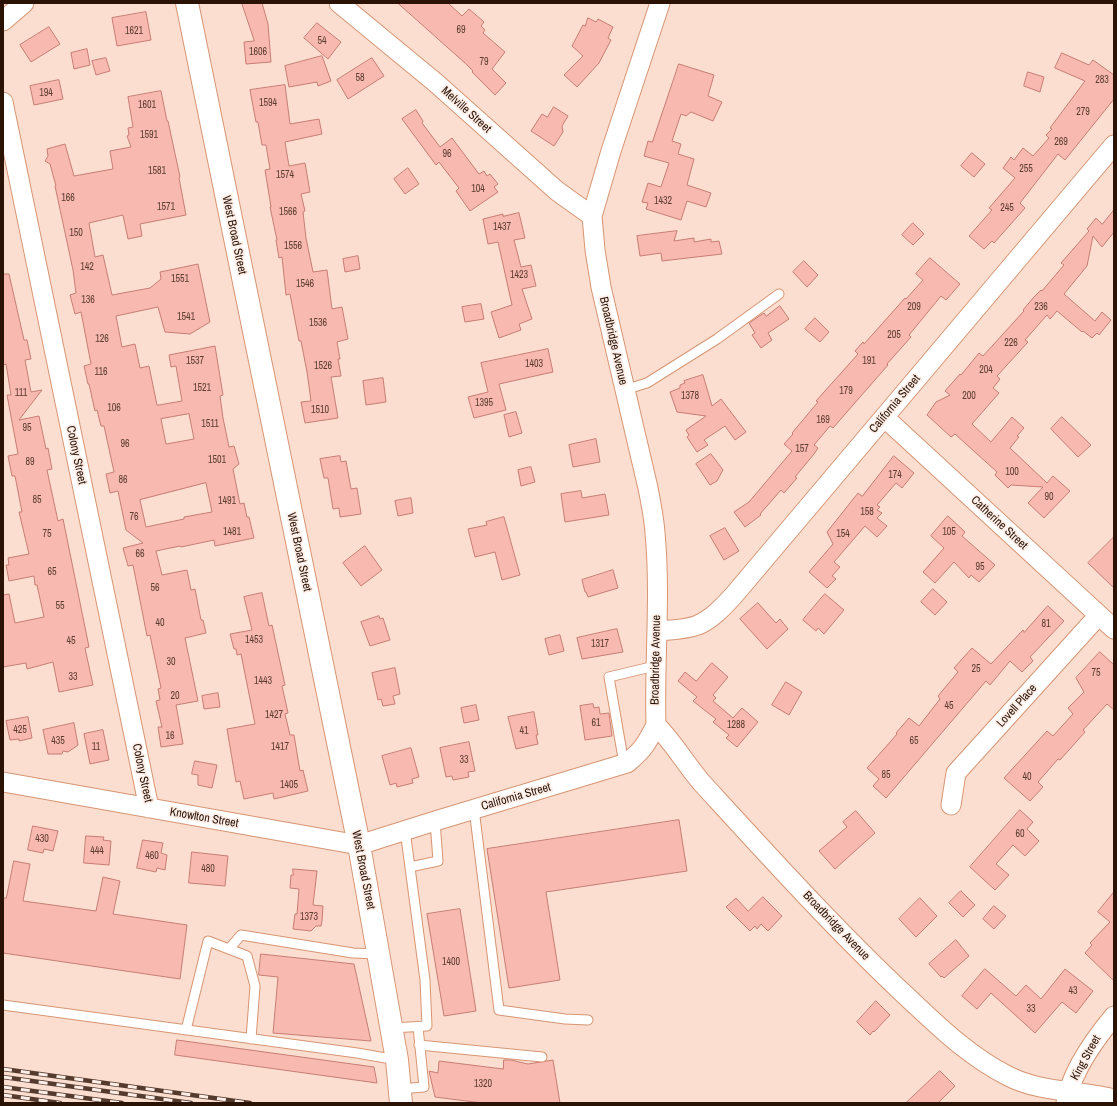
<!DOCTYPE html>
<style>
body{margin:0}
#map{position:relative;width:1117px;height:1106px;overflow:hidden;background:#fbded0;font-family:"Archivo Narrow",sans-serif}
canvas{display:block}
.frame{position:absolute;inset:0;border:4px solid #2a1205;pointer-events:none}
</style>
<div id="map">
<canvas width="1117" height="1106"></canvas>
<div class="frame"></div>
</div>
<script>
const c = document.querySelector('canvas').getContext('2d');
c.lineJoin = 'round';
function fill(path, color) {
  c.fillStyle = color;
  c.fill(path, 'evenodd');
}
function trace(path, color, width, dash) {
  c.strokeStyle = color;
  c.lineWidth = width;
  c.lineCap = dash ? 'butt' : 'round';
  c.setLineDash(dash || []);
  c.stroke(path);
}
function drawText(font, color, halo, rows, align = 'center') {
  c.font = font + ' "Archivo Narrow",sans-serif';
  c.lineWidth = 3.5;
  c.setLineDash([]);
  c.textBaseline = 'middle';
  c.strokeStyle = halo;
  c.fillStyle = color;
  for (const [text, x, y, turn = 0] of rows) {
    c.save();
    c.translate(x, y);
    c.rotate((+turn || 0) * Math.PI / 180);
    c.textAlign = isNaN(turn) ? turn : align;
    if (halo) c.strokeText(text, 0, 0);
    c.fillText(text, 0, 0);
    c.restore();
  }
}
const building = new Path2D(`
 M242 3H262L268 24 271 62 246 64 244 42 254 41Z
 M398 3H448L462 16 469 9 484 22 481 26 485 30 483 33 505 52 492 69 506 83 495 95 472 72 473 71 466 64Z
 M146 12 151 40 117 46 112 18Z
 M588 18 596 22 598 19 613 27 608 38 611 40 599 63 577 87 564 75 583 56 572 46 583 25 585 26Z
 M317 23 341 42 328 59 304 38Z
 M49 27 60 44 31 62 20 45Z
 M87 49 90 65 74 69 71 53Z
 M1062 53 1089 65 1093 60 1114 75V99L1065 160 1058 154 1020 203 1025 208 994 243 992 241 984 249 969 236 992 210 989 208 1015 178 1003 168 1011 157 1014 160 1023 148 1033 156 1049 138 1046 135 1052 129 1050 128 1085 81 1055 68Z
 M322 56 331 81 318 86 317 82 289 87 285 66Z
 M106 58 110 71 96 75 92 61Z
 M372 58 384 76 348 99 337 80Z
 M679 64 714 75 708 96 722 102 713 121 691 112 686 116 681 114 672 141 681 144 678 154 694 159 687 185 711 193 706 207 687 201 681 220 646 209 648 203 642 202 648 183 661 187 669 163 644 156 648 141 652 142Z
 M1028 72 1044 77 1040 92 1024 86Z
 M59 80 63 99 34 105 30 86Z
 M285 85 290 124 319 119 322 134 285 142 289 166 305 163 310 192 301 194 305 211 303 212 306 238 313 272 327 270 332 309 342 307 348 339 337 342 340 359H338L341 376 331 377 338 418 305 423 301 402 311 401 307 372 301 341H299L290 294 286 295 282 257 279 258 276 240H277L270 207H271L265 170 270 169 266 145H262L258 122H256L250 90Z
 M161 91 167 121H168L180 177 179 178 186 215 140 224 142 236 128 239 123 215 89 223 95 257 103 255 112 295 150 288 161 279 160 272 198 264 210 322 190 334 165 332 158 307 116 316 122 347 135 344 140 368 149 366 157 405H159L182 401 176 366 171 367 169 355 215 346 223 395 220 396 223 418 229 447 234 446 239 464 233 469 240 504 244 503 247 517H249L254 538 215 546 214 540 181 547 180 546 156 551 162 575 187 570 191 590 195 589 201 620H203L206 633 185 638 198 701 176 705 183 744 161 747 158 727H162L156 701 160 700 158 689 161 688 150 635 147 636 133 565 128 566 123 548 143 543 126 530 118 491 110 493 106 474 114 472 104 426H101L97 410 95 411 89 384H88L84 366 91 364 81 312 75 314 70 295 76 293 73 270 55 186H56L50 164 45 161 48 156 47 149 65 144 74 176 113 169 110 151 131 147 127 136 129 135 128 128 133 127 128 97ZM189 414 194 439 166 444 161 419ZM206 483 212 512 184 517V519L146 527 140 500Z
 M554 107 568 116 562 126 563 132 554 146 531 131 542 114 547 117Z
 M416 110 423 121 422 123 440 147 452 138 479 174 484 171 487 176 490 174 498 184 494 187 498 192 470 211 456 191 459 188 439 162 436 165 402 119Z
 M972 153 985 164 974 177 961 166Z
 M408 168 419 184 405 194 394 179Z
 M1114 210V232L1102 247 1093 236 1087 266 1064 294 1095 321 1102 312 1111 320 1099 335 1097 333 1092 338 1083 331 1082 332 1057 311 1050 319 1047 315 1025 340 1028 342 997 376 1000 379 993 388 999 393 972 424 991 442 1012 417 1024 428 1017 436 1019 437 1010 448 1047 483 1053 476 1070 491 1044 518 1028 503 1043 487 1011 485 1008 488 995 475 997 472 955 434 951 437 927 415 936 402 950 395 945 391 960 374 961 375 979 353 983 356 1024 311 1023 310 1034 297 1041 290 1042 291 1064 265 1061 263 1089 231 1087 229 1096 218 1102 224Z
 M519 213 525 238 514 240 521 267 531 265 536 286 522 289 532 319 519 324 521 330 499 338 491 312 512 305 498 242 488 244 483 219 503 214V216Z
 M913 223 924 234 913 245 902 235Z
 M677 231 674 241 694 238V242L711 239V242L719 241 722 254 662 261 661 253 640 256 637 236Z
 M358 256 360 269 345 272 343 259Z
 M930 258 960 284 946 300 941 296 909 335 911 337 887 364 888 365 833 428 830 426 814 445 818 448 814 454 795 477 797 478 784 493 781 490 760 514 761 515 745 527 734 512 749 502 792 451 784 444 793 434 792 433 818 402 816 401 858 354 855 351 863 342 864 344 905 298 906 299 923 280 916 274Z
 M804 261 818 275 807 287 793 272Z
 M3 274H9L24 340H27L31 359 25 360 31 392 42 390 19 420 39 416 46 449 48 448 52 469 47 470 58 521 63 519 89 647 85 648 93 685 59 692 53 662 27 669 26 663 3 667V595L9 594 15 623 44 617 37 585H35L34 576 9 581 6 565H9L8 558 29 554 19 512H22L15 476H12L8 456 18 454 7 395H11L6 364 3 365Z
 M481 304 484 319 465 322 462 307Z
 M780 306 789 319 768 333 772 340 761 348 752 335 755 333 749 323 764 313 766 316Z
 M815 318 829 332 820 342 805 329Z
 M548 349 553 372 499 384 506 410 474 418 468 397 488 392 481 363Z
 M703 375 712 406 721 399 746 432 735 440 725 426 704 440 708 445 697 452 687 437 689 435 686 430 706 416 677 412 670 392 680 388V385L685 383 684 381Z
 M383 378 386 402 366 405 363 381Z
 M516 412 522 433 509 437 504 415Z
 M1062 417 1091 445 1078 457 1051 429Z
 M596 439 600 462 573 467 569 445Z
 M711 454 723 470 717 481 710 485 696 464Z
 M340 456 341 462 346 461 351 489 357 488 361 514 340 517 339 508 333 509 328 478H324L320 459Z
 M894 456 914 473 902 488 896 483 877 505 880 507 877 510 882 513 877 518 887 526 877 537 865 526 834 562 840 567 832 576 836 579 827 588 809 572 833 544 827 532 858 493 862 496Z
 M531 467 535 482 521 486 518 470Z
 M581 491 582 498 605 494 609 515 565 522 561 494Z
 M411 498 413 513 398 516 395 501Z
 M948 516 965 532 962 536 995 565 979 582 971 575 969 578 954 562 935 583 923 572 944 548 931 536Z
 M504 517 520 575 502 580 495 552 475 557 468 529 487 525 486 522Z
 M725 528 739 551 724 560 710 536Z
 M1114 537V588L1088 563Z
 M365 546 382 570 361 586 343 563Z
 M613 570 618 588 588 597 586 592H585L582 580Z
 M933 589 947 602 935 615 921 602Z
 M262 593 269 626 272 625 285 685 282 686 288 713 285 714 290 735H294L300 771 303 770 308 791 274 799 273 793 244 799 240 781 236 782 227 729 255 724 241 654 237 655 236 649H234L230 634 252 630 244 597Z
 M825 594 844 610 824 634 818 628 816 631 803 620Z
 M758 603 776 623 780 619 788 629 767 649 740 619Z
 M1048 606 1064 621 1030 657 1033 661 1022 672 1010 661 990 685 986 681 886 798 873 786 879 779 867 768 891 741 897 734 896 733 909 718 919 726 940 699 938 696 958 672 954 668 972 648 991 664 1023 630 1024 632Z
 M379 616 380 619 383 618 390 640 370 646 361 622Z
 M617 629 623 652 582 659 577 638Z
 M560 635 564 651 549 655 545 639Z
 M1100 652 1114 665V710L1107 704 1083 730 1085 732 1060 760 1058 759 1038 782 1043 787 1030 801 1004 778 1047 731 1053 736 1073 714 1068 708 1084 692 1076 678Z
 M712 663 728 677 713 695 716 698 713 701 733 718 742 708 758 722 737 747 726 738 729 735 713 722 716 719 693 701 697 697 678 681 685 672 696 681Z
 M395 668 400 694 393 696 395 704 383 706 381 699 378 700 372 673Z
 M786 682 802 692 789 715 772 705Z
 M218 693 220 707 204 709 202 696Z
 M593 704 594 708 599 707 600 714 609 713 612 736 585 740 580 706Z
 M476 705 479 720 464 723 461 708Z
 M534 712 538 735H536L538 744 516 749 508 717Z
 M28 717 32 738 19 741V739L10 740 6 721Z
 M74 723 78 745 68 752 63 751 62 754H48L43 730Z
 M103 730 109 760 90 764 84 734Z
 M469 742 475 771 468 772 469 777 453 780 452 776 446 777 440 748Z
 M411 748 419 777 412 779 413 783 397 787 396 783 390 785 382 756Z
 M195 761 217 765 212 788 198 785V775L192 774Z
 M1020 810 1033 822 1027 829 1039 841 1025 856 1013 845 996 864 1009 875 995 890 970 867Z
 M856 811 875 833 835 869 819 851 847 827 843 822Z
 M679 820 687 871 546 892 560 980 509 988 487 849Z
 M33 826 58 831 53 851 44 849 43 853 28 850Z
 M86 836 104 837 103 840 111 841 109 865 84 863Z
 M143 840 163 843 161 853 167 855 165 870 157 868 156 872 137 868Z
 M192 852 228 856 225 886 189 883Z
 M14 861 30 864 23 901 96 911 103 877 120 881 113 914 187 925 180 979 3 953V898H6Z
 M293 869 317 871 313 905 323 906 322 921 321 926H316L311 931 293 929 295 914H297L299 889 290 888 291 875H293Z
 M961 891 975 905 963 917 949 903Z
 M1114 892V981L1085 953 1092 945 1090 943 1110 922 1098 912Z
 M763 897 782 916 768 931 761 924 757 929 755 926 750 931 726 907 736 898 748 911Z
 M920 898 937 916 916 937 899 919Z
 M994 906 1006 916 994 929 983 919Z
 M460 909 476 1011 444 1016 427 914Z
 M956 940 969 956 944 978 942 976 941 977 929 964Z
 M261 954 354 964 371 1041 273 1033 278 977 259 975Z
 M985 969 1016 996 1026 985 1041 999 1065 969 1093 991 1076 1013 1062 1002 1035 1033 991 993 977 1009 962 996Z
 M876 1001 890 1015 874 1032 873 1031 870 1035 857 1022Z
 M177 1040 374 1067 377 1083 175 1055Z
 M504 1060H511L528 1064 553 1060 560 1103H482L435 1097 429 1071 438 1073 439 1061 503 1069Z
 M940 1071 955 1086 938 1103H906Z`);
fill(building, '#f7b9b0');
trace(building, '#c77d74', 1);
const lane = new Path2D(`
 M624 390 647 383 717 339 779 294
 M624 764 609 677 655 666
 M474 809 499 1010 565 1019 588 1020
 M410 867 438 861 435 821
 M229 949 241 935 353 953 378 954
 M3 1005 357 1053 397 1060
 M391 1028 427 1026 425 980 405 830
 M186 1030 208 941 247 956 255 986 251 1039
 M419 1045 542 1057
 M400 1089 424 1087 418 1027`);
const street = new Path2D(`
 M339 3 436 83 557 191 592 216
 M660 3 611 151 592 216 595 250 601 287 648 488C651 503 654 518 655 533 661 597 654 661 656 725 673 742 685 763 701 782 767 854 833 927 904 994 936 1024 968 1056 1008 1076 1041 1093 1079 1090 1114 1099
 M3 21 24 3
 M3 102 149 808
 M884 417 1114 629
 M657 631C670 630 685 630 698 625 712 619 724 606 734 595L1114 145
 M3 782 359 845 435 821 627 763C643 750 647 743 656 725
 M951 805 956 773 1099 615
 M1066 1103C1071 1072 1094 1040 1114 1016`);
const secondary = new Path2D(`
 M187 3 359 845 397 1060 401 1103`);
trace(lane, '#d79573', 11);
trace(street, '#d79573', 21);
trace(secondary, '#d79573', 24);
trace(lane, '#fff', 9);
trace(street, '#fff', 19);
trace(secondary, '#fff', 22);
const rail = new Path2D(`
 M3 1069 250 1103
 M3 1077 191 1103
 M3 1087 122 1103
 M3 1095 60 1103`);
trace(rail, '#543b2e', 4.5);
trace(rail, '#fdeee7', 3, [9]);
drawText('10px', '#5d3c30', null, [
 ["69",461,30],
 ["1621",134,31],
 ["54",322,41],
 ["1606",258,52],
 ["79",484,62],
 ["58",360,78],
 ["283",1102,80],
 ["194",46,93],
 ["1594",268,103],
 ["1601",147,105],
 ["279",1083,112],
 ["1591",149,135],
 ["269",1061,142],
 ["96",447,154],
 ["255",1026,169],
 ["1581",157,171],
 ["1574",285,175],
 ["104",478,189],
 ["166",68,198],
 ["1432",663,201],
 ["1571",166,207],
 ["245",1007,208],
 ["1566",288,212],
 ["1437",502,227],
 ["150",76,233],
 ["1556",293,246],
 ["142",87,267],
 ["1423",519,275],
 ["1551",180,279],
 ["1546",305,284],
 ["136",88,300],
 ["209",914,307],
 ["236",1041,307],
 ["1541",186,317],
 ["1536",318,323],
 ["205",894,335],
 ["126",102,339],
 ["226",1011,343],
 ["1537",195,361],
 ["191",869,361],
 ["1403",534,364],
 ["1526",323,366],
 ["204",986,370],
 ["116",101,372],
 ["1521",202,388],
 ["179",846,391],
 ["111",21,393],
 ["1378",690,396],
 ["200",969,396],
 ["1395",484,403],
 ["106",114,408],
 ["1510",320,410],
 ["169",823,420],
 ["1511",210,424],
 ["95",27,428],
 ["96",125,444],
 ["157",802,449],
 ["1501",217,460],
 ["89",30,462],
 ["100",1012,472],
 ["174",895,475],
 ["86",123,480],
 ["90",1049,497],
 ["85",37,500],
 ["1491",227,501],
 ["158",867,512],
 ["76",134,517],
 ["1481",232,532],
 ["105",949,532],
 ["75",47,534],
 ["154",843,534],
 ["66",140,554],
 ["95",980,567],
 ["65",52,572],
 ["56",155,588],
 ["55",60,606],
 ["40",160,623],
 ["81",1046,624],
 ["1453",254,640],
 ["45",71,641],
 ["1317",600,644],
 ["30",171,662],
 ["25",976,669],
 ["75",1096,673],
 ["33",73,677],
 ["1443",263,681],
 ["20",175,696],
 ["45",949,706],
 ["1427",274,715],
 ["61",596,723],
 ["1288",736,725],
 ["425",20,730],
 ["41",524,731],
 ["16",170,736],
 ["435",58,741],
 ["65",914,741],
 ["11",96,747],
 ["1417",280,747],
 ["33",464,760],
 ["85",886,775],
 ["40",1027,777],
 ["1405",289,785],
 ["60",1020,834],
 ["430",42,839],
 ["444",97,851],
 ["460",152,856],
 ["480",208,869],
 ["1373",309,917],
 ["1400",451,962],
 ["43",1073,991],
 ["33",1031,1009],
 ["1320",483,1084]
]);
drawText('12px', '#2a1205', '#fdeee7', [
 ["Melville Street",466,110,42],
 ["West Broad Street",234,235,78],
 ["Broadbridge Avenue",613,341,77],
 ["California Street",895,404,-50],
 ["Colony Street",76,455,78],
 ["Catherine Street",999,523,43],
 ["West Broad Street",299,552,78],
 ["Broadbridge Avenue",656,660,-89],
 ["Lovell Place",1017,706,-48],
 ["Colony Street",142,773,78],
 ["California Street",516,797,-16],
 ["Knowlton Street",204,818,10],
 ["West Broad Street",363,870,79],
 ["Broadbridge Avenue",836,926,46],
 ["King Street",1086,1058,-61]
]);
</script>
